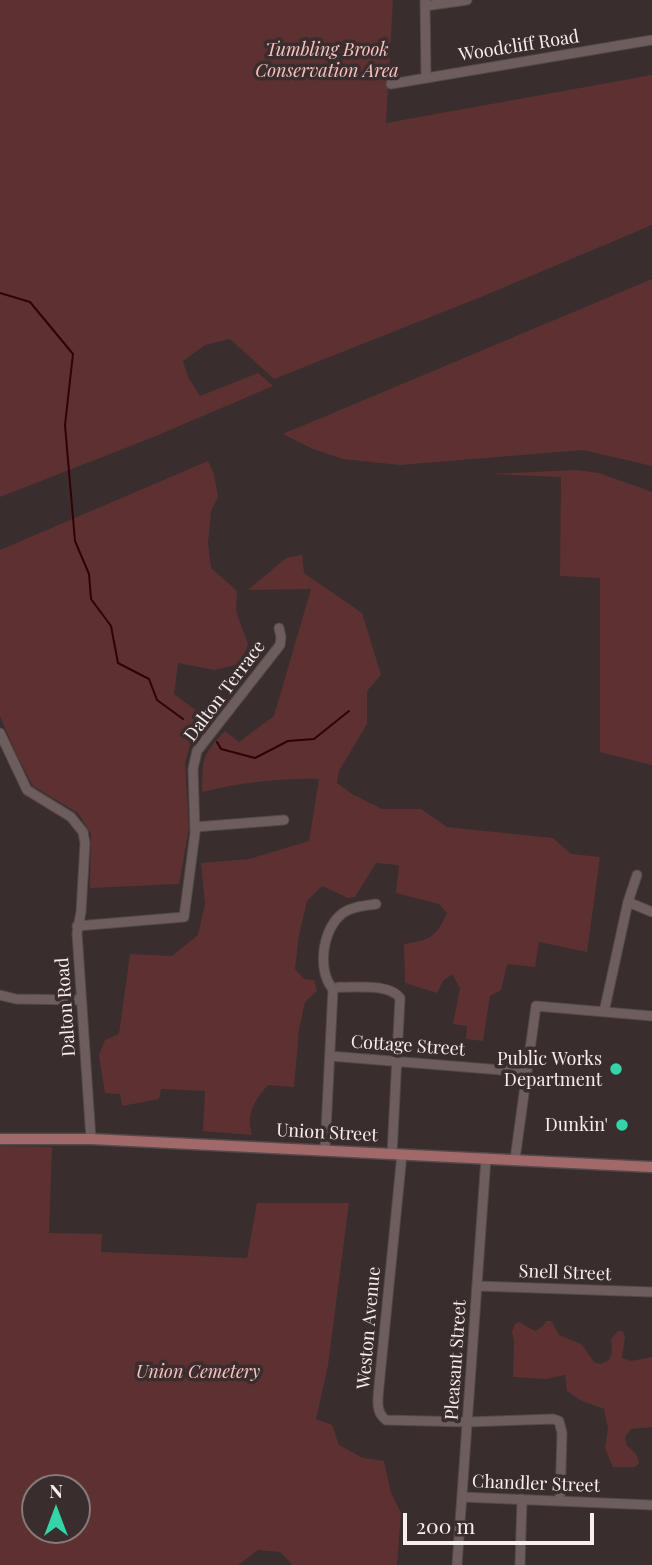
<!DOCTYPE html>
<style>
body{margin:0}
#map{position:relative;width:652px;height:1565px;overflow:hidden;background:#3a2d2d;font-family:"Playfair Display",serif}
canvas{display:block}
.north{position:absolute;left:21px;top:1474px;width:70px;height:70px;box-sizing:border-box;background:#3a2d2d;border:2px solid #867a7a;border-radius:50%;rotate:0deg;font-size:19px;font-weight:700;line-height:28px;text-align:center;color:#f7eeee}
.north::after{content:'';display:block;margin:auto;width:24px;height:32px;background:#34d4a8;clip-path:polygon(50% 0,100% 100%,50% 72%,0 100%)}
.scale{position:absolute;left:403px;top:1513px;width:191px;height:32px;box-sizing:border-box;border:4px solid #f7eeee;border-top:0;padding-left:9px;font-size:21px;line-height:24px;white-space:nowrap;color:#f7eeee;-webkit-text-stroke:5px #3a2d2d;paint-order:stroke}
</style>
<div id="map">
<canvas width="652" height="1565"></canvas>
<div class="north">N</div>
<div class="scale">200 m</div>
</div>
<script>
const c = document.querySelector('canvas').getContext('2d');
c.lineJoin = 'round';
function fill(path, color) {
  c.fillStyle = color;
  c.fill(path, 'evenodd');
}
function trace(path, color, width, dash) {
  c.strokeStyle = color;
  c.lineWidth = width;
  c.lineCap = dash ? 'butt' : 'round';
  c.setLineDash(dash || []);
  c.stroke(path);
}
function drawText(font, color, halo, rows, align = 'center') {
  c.font = font + ' "Playfair Display",serif';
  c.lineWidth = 7;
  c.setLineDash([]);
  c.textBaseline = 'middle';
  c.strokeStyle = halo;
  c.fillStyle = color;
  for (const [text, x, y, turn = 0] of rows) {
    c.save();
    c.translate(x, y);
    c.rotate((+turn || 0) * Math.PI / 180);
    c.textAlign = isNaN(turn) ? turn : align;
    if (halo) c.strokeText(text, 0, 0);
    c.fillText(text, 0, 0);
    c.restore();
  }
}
fill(new Path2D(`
 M0 0H393L386 123 652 75V225L481 297 274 379 230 339 205 345 183 361 188 377 200 396 258 373 273 386 156 436 0 497Z
 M652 279V466L583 450 400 465 343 459 313 449 283 434Z
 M208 461 214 474 218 497 211 511 208 543 211 568 237 591 236 611 248 644 240 664 214 670 178 663 174 694 209 720 190 745 185 763 189 828 179 884 90 888 91 834 78 813 33 786 17 756 0 716V550Z
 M576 470 599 473 652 492V765L600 752V578L560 576 561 477 490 474Z
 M302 555 304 573 362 613 381 675 367 691V724L339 771 337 783 352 794 382 809H421L447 827 553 838 571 854 600 857 587 952 539 942 535 967 507 964 501 990 490 996 483 1041 466 1039 467 1026 453 1024 460 988 452 974 443 981 437 993 405 983 404 944C431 940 436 937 447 913L439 904 396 893 399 866 397 865 376 863 355 897 348 898 322 886 307 901 299 935 295 969 304 979 314 980 317 991 305 1002 299 1030 294 1087 268 1085C254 1101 246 1114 252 1135L203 1131 205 1091 161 1089 159 1099 122 1106 120 1094 105 1093 99 1055 105 1040 119 1034 130 954 172 956 198 935 205 904 201 863 249 859 309 841 319 779C280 778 240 783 202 792 203 759 201 756 225 731L239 742 274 716 311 589 248 590 286 558Z
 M0 1146 52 1147 49 1233 102 1234 101 1252 247 1258 257 1203H349L328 1365 316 1419 332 1425 339 1445 363 1458 384 1461 391 1493 401 1513 397 1565H293L280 1552 258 1550 238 1565H0ZM77 1488V1530H35V1488Z
 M546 1321H551L559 1335 581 1344 595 1363 601 1364 609 1360 612 1353 611 1339 618 1331H623L625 1337 622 1358 631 1361 652 1357V1427L631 1429 625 1437 627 1446C634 1451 638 1455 639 1463L635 1467H613L605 1448 608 1428 604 1409 582 1401 567 1391 565 1375 546 1379 513 1377 514 1342 512 1332 515 1324 519 1322 535 1331 543 1326Z`), '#5d3132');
trace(new Path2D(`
 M0 293 30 302 73 354 65 425 75 541 89 574 91 599 111 626 118 663 149 679 157 700 183 719
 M217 742 221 749 255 758 288 741 314 739 349 711`), '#320006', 2);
const minor = new Path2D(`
 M425 0 426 78
 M425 6 467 0
 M391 84 652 40
 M0 733 27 790 71 817 83 832 85 843 81 912 77 933 91 1139
 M195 827 284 820
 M628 902 652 912
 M77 926 184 917 195 833 193 769 197 751 280 645 281 637 279 628
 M333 989 339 987C356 988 389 983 400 998L392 1154
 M333 989C316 970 323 927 343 913 353 906 365 906 376 904
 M0 995 16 999 81 1000
 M604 1012 628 902 637 875
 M330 1056 526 1072
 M325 1150 333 989
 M402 1154 379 1386C378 1399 375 1412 386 1420L467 1422 553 1419 559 1421 562 1433 560 1501
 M515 1159 536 1006 652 1016
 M477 1286 652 1292
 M462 1497 652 1505
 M457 1565 486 1158
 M520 1565 522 1499`);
const major = new Path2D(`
 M0 1139H91L652 1167`);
trace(minor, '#544949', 11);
trace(major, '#544949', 13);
trace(minor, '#6d5e5d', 9);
trace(major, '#a2696a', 10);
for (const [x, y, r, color] of [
 [616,1069,7,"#34d4a8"],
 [622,1125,7,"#34d4a8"]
]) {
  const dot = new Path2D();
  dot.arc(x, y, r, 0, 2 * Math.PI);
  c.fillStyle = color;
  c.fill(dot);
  trace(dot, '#3a2d2d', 2.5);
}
drawText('18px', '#f7eeee', '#3a2d2d', [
 ["Woodcliff Road",519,46,-9],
 ["Dalton Terrace",225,691,-53],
 ["Dalton Road",66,1007,-94],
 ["Cottage Street",408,1046,4],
 ["Union Street",327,1133,3],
 ["Snell Street",565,1273,2],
 ["Weston Avenue",369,1328,-85],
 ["Pleasant Street",456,1360,-86],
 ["Chandler Street",536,1484,2]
]);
drawText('italic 18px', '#fbc0c0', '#3a2d2d', [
 ["Tumbling Brook",327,50],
 ["Conservation Area",327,71],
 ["Union Cemetery",198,1372]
]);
drawText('18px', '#f7eeee', '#3a2d2d', [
 ["Public Works",602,1059],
 ["Department",602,1080],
 ["Dunkin'",608,1125]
], 'right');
</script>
